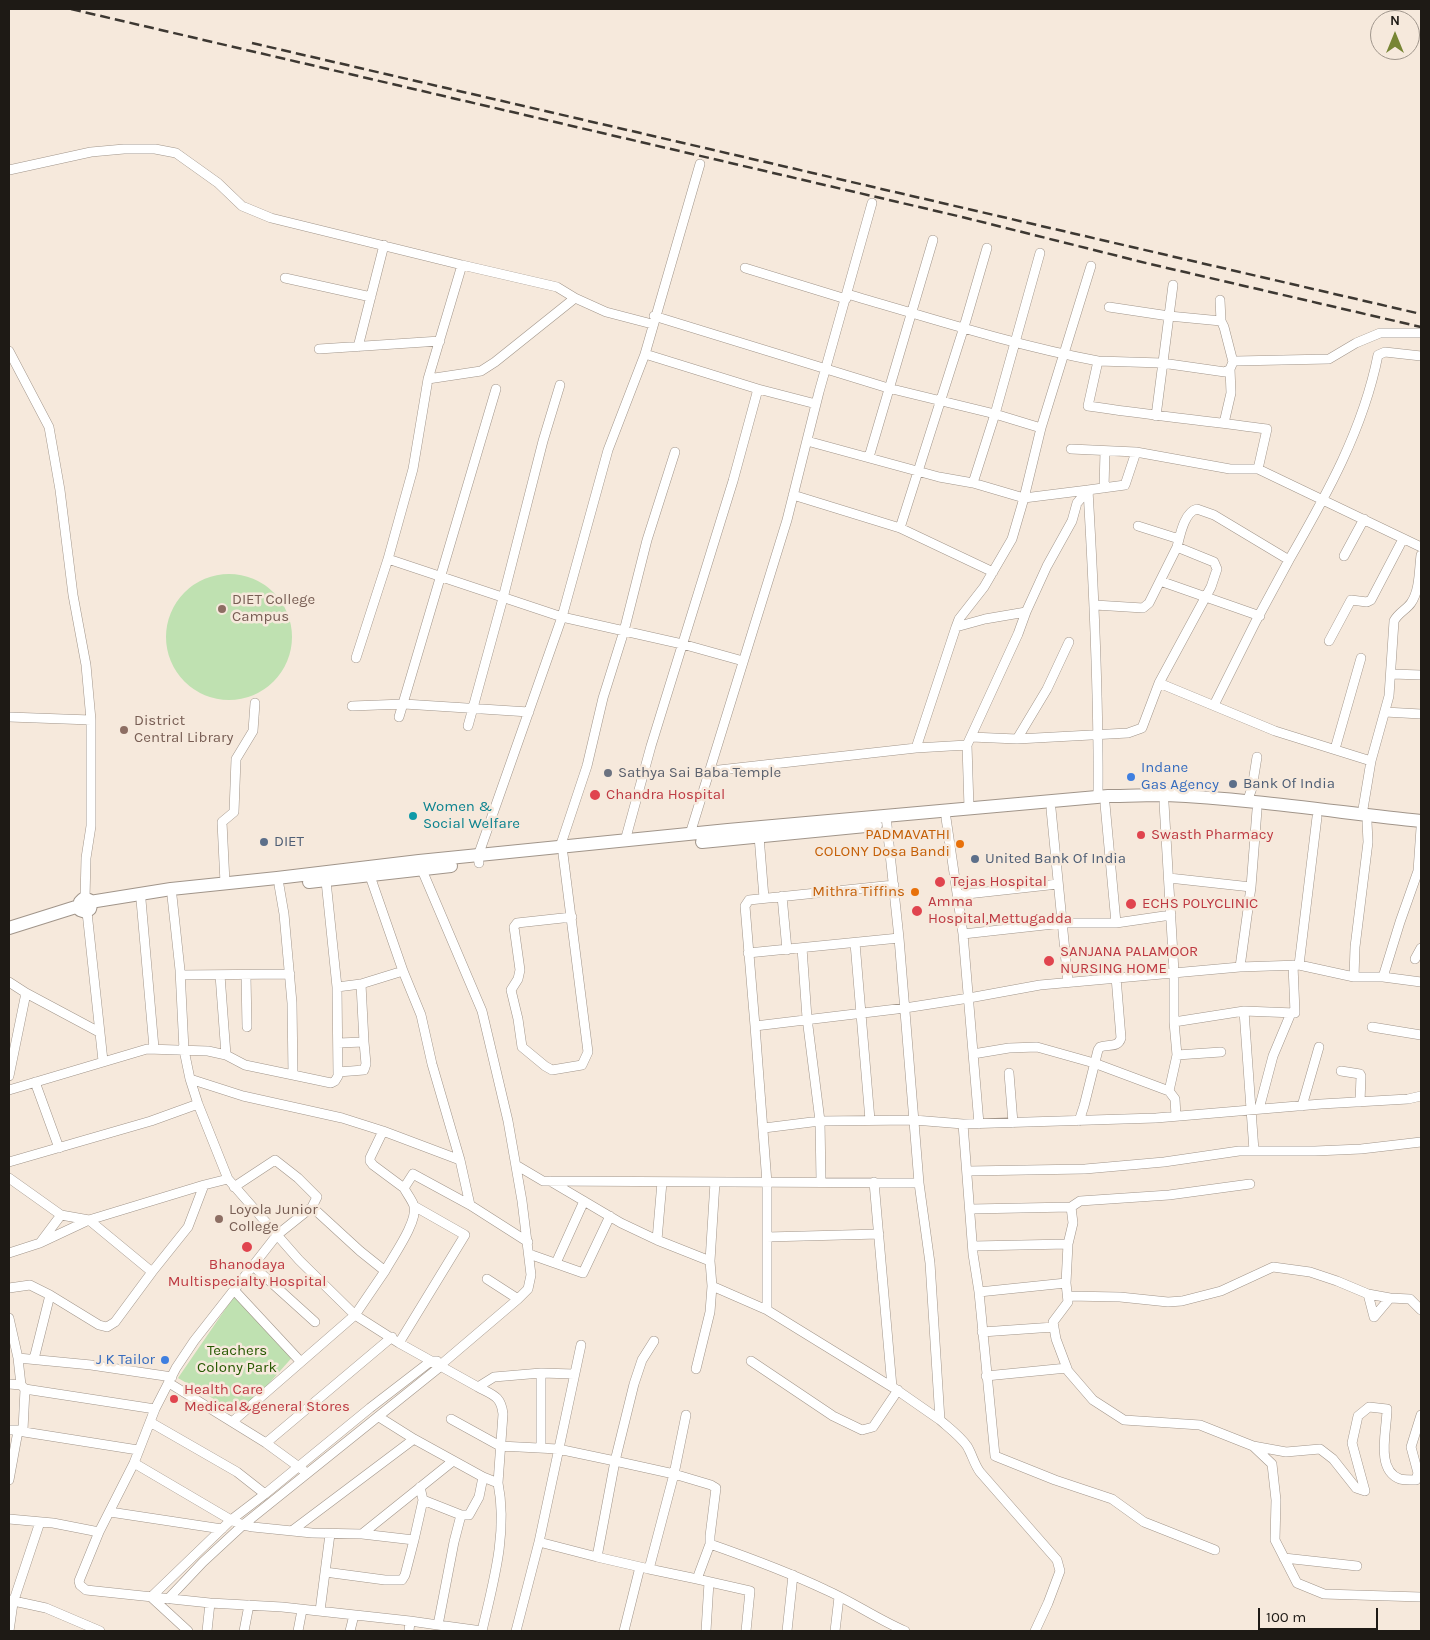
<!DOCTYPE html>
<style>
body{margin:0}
#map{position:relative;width:1430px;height:1640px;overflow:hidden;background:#f6e9dc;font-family:Karla,sans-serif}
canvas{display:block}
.frame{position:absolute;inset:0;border:10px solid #1e1a15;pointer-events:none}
.north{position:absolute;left:1370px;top:10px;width:50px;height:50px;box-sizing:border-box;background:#f6e9dc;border:1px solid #a0968c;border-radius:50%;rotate:0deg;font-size:14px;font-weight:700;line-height:20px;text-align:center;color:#1e1a15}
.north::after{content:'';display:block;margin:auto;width:18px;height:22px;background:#778534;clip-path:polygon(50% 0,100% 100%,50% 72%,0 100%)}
.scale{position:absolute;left:1258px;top:1608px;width:120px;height:22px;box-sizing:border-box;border:2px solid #1e1a15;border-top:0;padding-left:6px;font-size:15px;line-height:18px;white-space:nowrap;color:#1e1a15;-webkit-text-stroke:4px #f6e9dc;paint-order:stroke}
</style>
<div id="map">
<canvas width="1430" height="1640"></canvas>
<div class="frame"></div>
<div class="north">N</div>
<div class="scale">100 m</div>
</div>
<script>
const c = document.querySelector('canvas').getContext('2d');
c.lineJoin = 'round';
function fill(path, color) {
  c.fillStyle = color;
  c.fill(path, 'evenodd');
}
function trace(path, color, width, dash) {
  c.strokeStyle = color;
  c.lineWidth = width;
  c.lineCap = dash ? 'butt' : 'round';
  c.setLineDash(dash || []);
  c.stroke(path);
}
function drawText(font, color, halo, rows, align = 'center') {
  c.font = font + ' Karla,sans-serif';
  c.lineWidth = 5;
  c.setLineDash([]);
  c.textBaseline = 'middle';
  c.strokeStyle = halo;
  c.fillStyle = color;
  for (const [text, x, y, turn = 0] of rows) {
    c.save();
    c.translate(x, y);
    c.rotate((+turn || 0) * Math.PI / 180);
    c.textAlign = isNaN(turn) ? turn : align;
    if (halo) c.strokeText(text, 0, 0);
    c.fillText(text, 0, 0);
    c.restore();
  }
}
fill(new Path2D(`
 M166 637a63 63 0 1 1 126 0a63 63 0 1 1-126 0Z
 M235 1295 296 1353 241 1415 178 1378Z`), '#bfe1b1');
const minor = new Path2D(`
 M9 170 91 152 124 149H155L176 153 218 183 242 206 271 218 462 265 428 379
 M1040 253 995 414 1041 428 1091 266
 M462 265 557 287 575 298 606 312 652 324
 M745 268 846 299
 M285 278 371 297
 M847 294C930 318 1013 345 1098 361L1088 406C1148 415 1208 421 1267 429L1258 469H1230L1136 452 1071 449
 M575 298 495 362 481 371 428 379 413 469 388 559 562 617 608 450 645 354 758 389 733 481 651 746 625 841
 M1220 300 1221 321 1224 327 1233 362
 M1109 307 1169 316 1221 321
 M654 316 888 388 995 414 973 483 939 477 807 441
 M358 347 384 245
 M319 349 440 341
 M9 351 49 427 60 490 73 595 86 665 91 720V826L86 858 85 899
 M645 354 700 164
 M1098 361 1162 363 1225 372 1230 369 1233 362 1236 361 1329 359 1356 343 1380 333H1421
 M758 389 816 404
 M1156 416 1173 285
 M1224 423 1231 393 1230 369
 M869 457 933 240
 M1258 469 1421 547
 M973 483 1024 498 1041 428
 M1104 488 1105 451
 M1088 490 1077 503 1072 521 1047 566 1026 612 985 619 956 627 959 619 984 587 1012 539 1024 498Z
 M793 495 900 528 993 572
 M1138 526 1179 539
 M900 528 964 327 987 248
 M1344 556 1364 519
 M1289 560C1327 494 1363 430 1378 355L1385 352 1421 356
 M1160 581 1260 616
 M1095 605 1143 608 1149 603 1177 547
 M956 627 916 748 967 745 1018 634 1026 612
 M1329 641 1351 600 1367 602 1371 600 1403 539
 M356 658 388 559
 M1392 674 1421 675
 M1214 705 1256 621 1289 560 1214 515 1197 509C1184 512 1180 536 1177 547L1214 562 1217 569 1211 587 1159 683 1275 731 1371 761 1362 815
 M352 706 404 704 529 712
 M1385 712 1421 714
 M9 717 91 720
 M399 717 496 389
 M468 726 503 598 543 441 560 385
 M971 737 1017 739 1047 689 1069 642
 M1017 739 1128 733 1142 728 1159 683
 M967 745 969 808
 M1335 749 1361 658
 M1371 761 1389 696 1394 621C1398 613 1406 610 1411 603 1420 590 1419 570 1421 555
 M710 771 916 748
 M1098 797C1099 694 1094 593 1088 490L1125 485 1136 452
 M1247 802 1252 788 1257 757
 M1164 803 1174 972V1022L1244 1011 1254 1151
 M1105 804 1116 923 1171 915
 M1051 809 1068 982
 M946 818 963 934
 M1367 822 1368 842 1355 947 1354 977H1383L1400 922 1418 871 1421 828
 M690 834 787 520 819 392 872 203
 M759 836 764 898
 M560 847 587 766 603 698 624 631 647 540 675 452
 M563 854 588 1052 582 1065 552 1070 545 1066 522 1047 518 1019 511 990 518 979 520 970 514 927 517 923 572 917
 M479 863 478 856 562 617 682 644 743 661
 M370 876 403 971 421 1015 432 1064 460 1160 470 1205 413 1174 404 1188 373 1165 370 1161V1158L383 1131
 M1169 878 1251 887
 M225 883 222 822 234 812 236 759 253 731 255 703
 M958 895 1058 884
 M172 896 180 970 184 1050 190 1079 198 1104 228 1179 299 1260 355 1315 399 1343 478 1387 494 1377 541 1373 574 1374
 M782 896 787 950
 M141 900 154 1048
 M87 912 103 1061
 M855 943 870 1120
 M802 948 807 1018 820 1121 821 1181
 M748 953 899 938
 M1415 959 1421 948
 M1299 965 1317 817
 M1240 967 1299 965 1354 977
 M181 975 290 974
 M220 975 226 1055
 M246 976 247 1027
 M1383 977 1421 982
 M9 982 26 993 9 1076
 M361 984 403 971
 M337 987 361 984 364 1042 338 1043
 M26 993 99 1032
 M1244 1011 1295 1013 1293 965
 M755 1026 745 906 749 900 894 885
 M1372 1027 1421 1035
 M973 1054 1009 1048 1037 1047 1094 1063 1169 1091 1175 1099 1176 1116
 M1177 1055 1221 1052
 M1341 1071 1360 1074 1361 1076 1360 1102
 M338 1072 364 1070 366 1064 364 1042
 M1009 1073 1013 1123
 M293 1075 331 1083 335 1081 338 1076 337 987 326 881
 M190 1079 243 1096 342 1118 383 1131 460 1160
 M35 1082 59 1148
 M9 1090 147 1049 208 1051 226 1055 245 1065 293 1075 292 1003 284 914 279 885
 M1169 1091 1177 1055 1174 1022
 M1302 1106 1319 1047
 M1259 1109 1273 1056 1291 1013
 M1079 1121 1084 1106 1098 1050 1100 1047C1109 1044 1118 1048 1121 1038L1116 977
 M963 1124 973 1254 979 1292 995 1456 1055 1480 1112 1499 1144 1522 1215 1550
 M979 1124 963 934 1063 923H1116
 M764 1128 820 1121 914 1120 963 1124 1156 1118 1321 1104 1408 1099 1421 1096
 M9 1162 151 1121 198 1104
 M516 1165 543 1181 919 1183 899 938 886 816
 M968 1171 1085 1169 1164 1162 1239 1151H1315L1361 1149 1421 1142
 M9 1178 61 1215
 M550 1181 621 1223 657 1240 662 1182
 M715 1182 710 1261 712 1286 767 1310V1183L755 1026 905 1008 969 998 1040 985 1240 967 1251 887 1257 810
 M919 1183 930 1263 940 1420C949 1428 960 1436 967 1446 972 1454 974 1464 980 1472L1057 1560 1060 1571 1048 1603 1035 1631
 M470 1205 528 1242
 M312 1207 277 1235 194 1341 176 1368 155 1409 134 1463 99 1532 79 1581 80 1585 86 1590 210 1603 282 1607 410 1621 409 1631
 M1071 1207 1080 1201 1169 1195 1250 1184
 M971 1209 1071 1207 1073 1223 1068 1244 1066 1283
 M767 1237 879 1234
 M657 1240 710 1261
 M973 1246 1068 1244
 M9 1253 40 1243 89 1220 61 1215 40 1243
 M529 1254 583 1273 610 1216
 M556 1263 584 1201
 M253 1266 315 1322
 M385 1271C393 1256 418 1222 414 1206 412 1200 407 1194 404 1188
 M152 1272 188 1227 204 1185 228 1179
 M487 1279 518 1299
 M9 1288 30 1285 50 1295 34 1359
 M234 1290 300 1361
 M979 1292 1066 1283 1068 1302 1053 1322 1056 1339 1068 1371 1093 1400 1124 1420 1200 1425 1253 1446 1286 1452 1320 1449 1333 1459 1356 1488 1365 1491 1352 1443 1358 1416 1369 1407 1387 1409C1387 1430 1375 1470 1400 1479 1405 1480 1411 1480 1416 1480L1418 1473 1411 1447 1421 1415
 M1368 1294 1374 1317
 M50 1295 99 1325 107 1327 115 1322 152 1272 89 1220 204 1185
 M1068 1296 1120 1297 1168 1302 1182 1301 1221 1291 1273 1267 1310 1272 1337 1281 1368 1294 1390 1298
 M767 1310 892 1387 874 1182
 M1374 1317 1390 1298 1410 1299 1421 1310
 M9 1318 18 1358 21 1385 9 1384
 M982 1332 1054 1327
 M399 1343 465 1235 414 1206
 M18 1358 91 1365 172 1377
 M751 1361 833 1416 862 1430 873 1427 898 1390
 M696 1369 710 1312 712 1286
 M986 1376 1067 1368
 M169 1383 266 1443 303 1470
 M478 1387C493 1395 501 1396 503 1414L498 1483
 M894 1388 940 1420
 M25 1389 155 1409
 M379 1417 414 1439 483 1477 479 1497 469 1515H461L454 1542 438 1625 410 1621
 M451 1419 500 1446 558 1449 615 1461 634 1384 642 1360 654 1341
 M150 1422 237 1472 265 1494
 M232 1422 355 1315 385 1271 360 1251 312 1207 317 1197 298 1178 275 1160 234 1187
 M9 1430H23L25 1389 22 1386
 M266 1443 392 1337
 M1253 1446 1272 1464 1276 1500 1275 1540 1297 1583 1324 1594 1421 1597
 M541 1448V1373
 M134 1463 231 1520 243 1525 253 1527 312 1533 362 1534 453 1461
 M9 1480 18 1431 138 1450
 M423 1500 461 1515
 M110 1512 222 1529
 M9 1519 53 1523 99 1532
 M293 1530 414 1439
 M362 1534 414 1540 423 1500 420 1487
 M539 1542 597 1557 615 1461 674 1474 686 1415
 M710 1544 697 1579 750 1591 746 1631
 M597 1557 649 1569 674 1474 711 1485 716 1488 710 1536V1544C750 1558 788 1572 826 1590 853 1602 877 1619 905 1631
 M1284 1558 1357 1566
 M649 1569 697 1579
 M325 1572 385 1580H402L405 1575 414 1540
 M151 1597 231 1520 265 1494 370 1408 431 1361H437
 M151 1597 188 1631
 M168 1599 203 1562 243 1525 441 1366 444 1362 518 1299 528 1289 531 1275 522 1201 508 1121 482 1011 422 870
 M9 1600 46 1608 100 1631
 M320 1611 330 1534
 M438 1625 482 1631C493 1583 508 1533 498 1483L483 1477
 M9 1631 13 1603 40 1522
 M207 1631 210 1603
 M244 1631 249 1605
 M298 1631 302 1610
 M350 1631 354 1615
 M516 1631 539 1542 581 1345
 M624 1631 640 1567
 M706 1631 709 1582
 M787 1631 793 1575
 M835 1631 839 1597`);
const highway = new Path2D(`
 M702 842 876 825
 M309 882 451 866
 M90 902 171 889 277 878 419 861 728 830 1108 796C1127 796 1147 795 1166 795 1251 799 1336 812 1421 821
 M9 928 79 906 80 902 83 899 89 900 91 905 90 909 86 912 80 910 79 906`);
trace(minor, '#a1958a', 10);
trace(highway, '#a1958a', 14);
trace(minor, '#fff', 9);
trace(highway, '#fff', 12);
trace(new Path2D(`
 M71 9 962 217 1150 264 1421 327
 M252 43 1421 314`), '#3d3832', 2.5, [10, 5]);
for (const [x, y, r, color] of [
 [222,609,5,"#8d6e63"],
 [124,730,5,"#8d6e63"],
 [608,773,5,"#6b7280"],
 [1131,777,5,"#3f7fe0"],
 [1233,784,5,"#5c6f8a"],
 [595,795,6,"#e0444e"],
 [413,816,5,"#0f9aa8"],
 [1141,835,5,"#e0444e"],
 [264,842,5,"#5c6f8a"],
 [960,844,5,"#e8710a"],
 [975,859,5,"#5c6f8a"],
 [940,882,6,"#e0444e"],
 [915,892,5,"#e8710a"],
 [1131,904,6,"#e0444e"],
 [917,911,6,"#e0444e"],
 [1049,961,6,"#e0444e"],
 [219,1219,5,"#8d6e63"],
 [247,1247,6,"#e0444e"],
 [165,1360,5,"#3f7fe0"],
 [174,1399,5,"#e0444e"]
]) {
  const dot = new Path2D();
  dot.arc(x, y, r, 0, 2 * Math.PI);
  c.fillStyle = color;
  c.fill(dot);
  trace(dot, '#f6e9dc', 2);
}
drawText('15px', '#785e54', '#f6e9dc', [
 ["DIET College",232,600],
 ["Campus",232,617],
 ["District",134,721],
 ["Central Library",134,738],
 ["Loyola Junior",229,1210],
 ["College",229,1227]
], 'left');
drawText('15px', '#366cbe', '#f6e9dc', [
 ["Indane",1141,768],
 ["Gas Agency",1141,785],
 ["J K Tailor",155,1360,"right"]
], 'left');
drawText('15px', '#5b616d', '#f6e9dc', [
 ["Sathya Sai Baba Temple",618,773]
], 'left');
drawText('15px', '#4e5e75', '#f6e9dc', [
 ["Bank Of India",1243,784],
 ["DIET",274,842],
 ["United Bank Of India",985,859]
], 'left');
drawText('15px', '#be3a42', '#f6e9dc', [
 ["Chandra Hospital",606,795],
 ["Swasth Pharmacy",1151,835],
 ["Tejas Hospital",951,882],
 ["Amma",928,902],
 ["Hospital,Mettugadda",928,919],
 ["ECHS POLYCLINIC",1142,904],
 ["SANJANA PALAMOOR",1060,952],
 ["NURSING HOME",1060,969],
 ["Bhanodaya",247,1265,"center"],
 ["Multispecialty Hospital",247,1282,"center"],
 ["Health Care",184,1390],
 ["Medical&general Stores",184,1407]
], 'left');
drawText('15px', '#0d838f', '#f6e9dc', [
 ["Women &",423,807],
 ["Social Welfare",423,824]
], 'left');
drawText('15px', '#c56008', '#f6e9dc', [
 ["PADMAVATHI",950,835],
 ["COLONY Dosa Bandi",950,852],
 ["Mithra Tiffins",905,892]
], 'right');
drawText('15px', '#265800', '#f6e9dc', [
 ["Teachers",237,1351],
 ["Colony Park",237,1368]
]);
</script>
